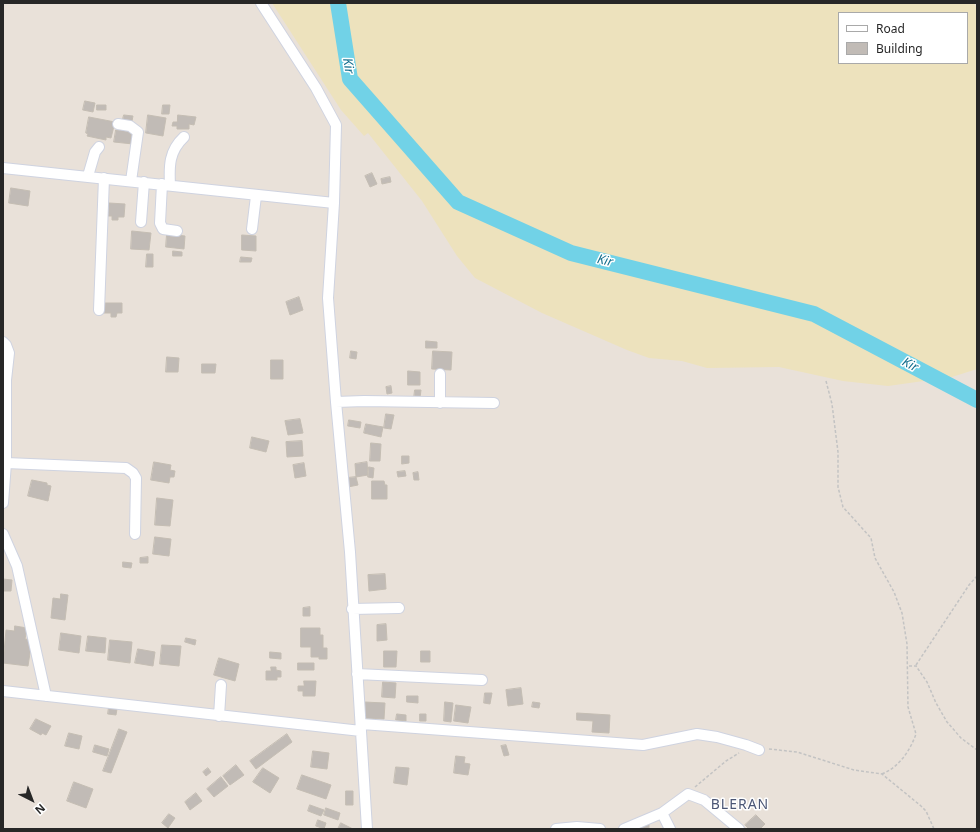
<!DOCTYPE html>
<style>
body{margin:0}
#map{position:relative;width:980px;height:832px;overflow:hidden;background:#e9e1d9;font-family:"Noto Sans",sans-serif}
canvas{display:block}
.frame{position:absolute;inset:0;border:4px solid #272727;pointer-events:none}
.legend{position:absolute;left:838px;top:12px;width:130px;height:52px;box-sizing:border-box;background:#fff;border:1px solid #a9a9a9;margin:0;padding:5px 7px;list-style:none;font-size:12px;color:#272727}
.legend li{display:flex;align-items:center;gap:8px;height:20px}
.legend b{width:20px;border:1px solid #a9a9a9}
.north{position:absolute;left:12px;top:780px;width:40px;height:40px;-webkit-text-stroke:3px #fff;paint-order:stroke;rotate:138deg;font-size:11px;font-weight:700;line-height:16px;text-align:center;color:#272727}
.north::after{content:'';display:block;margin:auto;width:14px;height:18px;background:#272727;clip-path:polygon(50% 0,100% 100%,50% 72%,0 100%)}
</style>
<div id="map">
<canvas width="980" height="832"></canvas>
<div class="frame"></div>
<ul class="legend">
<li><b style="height:5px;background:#fff"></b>Road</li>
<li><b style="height:11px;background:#c1bbb6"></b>Building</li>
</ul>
<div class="north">N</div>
</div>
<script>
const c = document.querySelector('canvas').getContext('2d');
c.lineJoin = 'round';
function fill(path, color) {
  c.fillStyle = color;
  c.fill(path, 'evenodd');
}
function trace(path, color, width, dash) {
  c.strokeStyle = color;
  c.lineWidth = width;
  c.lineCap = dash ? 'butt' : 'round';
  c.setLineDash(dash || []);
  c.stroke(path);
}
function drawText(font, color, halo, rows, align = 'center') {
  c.font = font + ' "Noto Sans",sans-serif';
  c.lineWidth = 3;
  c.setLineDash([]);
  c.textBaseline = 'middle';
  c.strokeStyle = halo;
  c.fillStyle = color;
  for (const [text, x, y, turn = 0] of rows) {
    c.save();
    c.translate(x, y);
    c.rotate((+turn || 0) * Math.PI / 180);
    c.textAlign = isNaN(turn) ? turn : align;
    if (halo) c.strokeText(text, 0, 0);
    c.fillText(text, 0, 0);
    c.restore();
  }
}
fill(new Path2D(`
 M272 3H974L977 9V369L952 377 888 386 843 381 779 367 707 368 682 361 649 358 627 350 542 313 475 278 457 256 422 201 368 133 364 136 341 110ZM839 13H967V63H839Z`), '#ede2bd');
trace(new Path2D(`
 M338 3 350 79 458 202 571 253 814 314 977 400`), '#71d2e7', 16);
const building = new Path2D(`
 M85 101 95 103 93 112 83 110Z
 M97 105H106V110H97Z
 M163 105H170L169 114H162Z
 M124 115 133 116 132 121 123 119Z
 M148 115 166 118 163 136 146 133Z
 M178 115 196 117 194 125 189 124V129H177V126H172L173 122H177Z
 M89 117 115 122 111 138 106 137V140L87 136 88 134 86 133Z
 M116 130 134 132 133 144 114 142Z
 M372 173 377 184 370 187 365 176Z
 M390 177 391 182 382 184 381 179Z
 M11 188 30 191 28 206 9 203Z
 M109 203 125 204 124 217H118V220H112V216H108Z
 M132 231 151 233 149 250 131 249Z
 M167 234 185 236 184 249 166 247Z
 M242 235 256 236V251L242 250Z
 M173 251 182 252V256H173Z
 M147 254H153V267H146Z
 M241 257 252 258 251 262H240Z
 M299 297 303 310 290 315 286 302Z
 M101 303H122V313H117L116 317H111V313H101Z
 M426 341 437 342V348H426Z
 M351 351 357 352 356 359 350 358Z
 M433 351 452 352 451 370 432 369Z
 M167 357 179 358 178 372H166Z
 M271 360H283V379H271Z
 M202 364H216L215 373H202Z
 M408 371 420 372V385H408Z
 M391 386 392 393 387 394 386 387Z
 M415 390H421L420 398H414Z
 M386 414 394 415 391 429 384 428Z
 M300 419 303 433 288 435 285 421Z
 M349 420 361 422 360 428 348 426Z
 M366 424 383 427 381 437 364 433Z
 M252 437 269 441 266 452 250 448Z
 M302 441 303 456 287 457 286 442Z
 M371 443 381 444 380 461H370Z
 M402 456H409V463L402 464Z
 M154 462 171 465 170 470 175 471 174 477H170L169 483 151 480Z
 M367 462 368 475 356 477 355 464Z
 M304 463 306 476 295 478 293 465Z
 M369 467 374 468 373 478 368 477Z
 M405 471 406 476 398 477 397 472Z
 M418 472 419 480H414L413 473Z
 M356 477 358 485 348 487 347 478Z
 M32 480 47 483V485L51 486 48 501 28 496Z
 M372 481H384L385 485H387V499H372Z
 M157 498 173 500 170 526 155 525Z
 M155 537 171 539 169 556 153 554Z
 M148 557V563H140V558Z
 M123 562 132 563 131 568 123 567Z
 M385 574 386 589 369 591 368 575Z
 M3 579 12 580 11 591H3Z
 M61 594 68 595 65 620 51 618 53 598 60 599Z
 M310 607V616H303V608Z
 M386 624 387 640 377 641V625Z
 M15 626 27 628 25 639 32 640 28 666 3 663 6 630 14 631Z
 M301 628H320V635H323V648H327V659H319V657H311V647H301Z
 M61 633 81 636 79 653 59 650Z
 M88 636 106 638 105 653 86 651Z
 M186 638 196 640 195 645 185 642Z
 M110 640 132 642 130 663 108 660Z
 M162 645 181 646 179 666 160 664Z
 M138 649 155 652 153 666 135 663Z
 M384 651H397L396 667H384Z
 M421 651H430V662H421Z
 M270 652 281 653V659L270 658Z
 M219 658 239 664 235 681 214 675Z
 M298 663H314V670H298Z
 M271 667H276V670L281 671V677H277V680H266V671H271Z
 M304 681H316L315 696H303V691H298V686H304Z
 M383 682 396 683 395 698 382 697Z
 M521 688 523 704 508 706 506 690Z
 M485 693H492L490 704 484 703Z
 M407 696H418V703L407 702Z
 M364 702 385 703 384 719 363 718Z
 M445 702 453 703 451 722 444 721Z
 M533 702 540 703 539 708 532 707Z
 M456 705 471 707 468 723 454 721Z
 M109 707 117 709 116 715 108 714Z
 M577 713 610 715 609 733 592 732 593 721 577 720Z
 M397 714 406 715V721L396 720Z
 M420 714H426V721H420Z
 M36 719 51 726 46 735 42 733 41 735 30 729Z
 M119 729 127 732 111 773 103 771Z
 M69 733 82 736 79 749 65 746Z
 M287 734 292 742 256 769 250 761Z
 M95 745 109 749 107 756 93 752Z
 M506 745 509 755 504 756 501 746Z
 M313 751 329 753 327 769 311 767Z
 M456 756 465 757 464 763 470 764 468 775 454 773Z
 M236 765 244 775 230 785 223 776Z
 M396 767 409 768 407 785 394 783Z
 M208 768 211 772 206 776 203 772Z
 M263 768 279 778 270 793 253 782Z
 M302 775 331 785 326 799 297 789Z
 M221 777 228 786 214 797 207 789Z
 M74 782 93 789 86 808 67 801Z
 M346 791H353V805H346Z
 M196 793 202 801 190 810 185 802Z
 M310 805 324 810 321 816 308 811Z
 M326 808 340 813 338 820 324 815Z
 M169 814 175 818 168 828 162 823Z
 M756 815 765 824 760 829H749L745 825Z
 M318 820 326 823 324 829 316 826Z
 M341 823 353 829H338Z
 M649 823V829H638V828Z`);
fill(building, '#c1bbb6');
trace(building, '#c4bdb3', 1);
const minor = new Path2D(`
 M261 3 316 88 336 125 334 203 328 298 336 402 350 552 367 829
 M118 124 130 126 138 132 131 181
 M3 168 334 203
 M88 176 95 152 99 147
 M162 184 160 223 163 229 177 231
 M170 185C169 166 169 151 184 137
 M141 222 144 182
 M252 229 256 196
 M99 310 104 178
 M3 342 6 345 9 353 6 380V463L3 503
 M336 402 364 401 494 403
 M440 403V374
 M6 463 126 468 133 473 136 478 135 534
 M3 534 17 566 46 696
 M352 609 399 608
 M357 674 482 680
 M3 691 361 731
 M219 716 221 685
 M362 724 643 745 697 734 717 737 746 745 759 750
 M662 813 670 829
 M556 829 577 827 600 829
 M624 829 662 813 688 794 704 800 739 829`);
trace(minor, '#cfd3e0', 12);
trace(new Path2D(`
 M826 381 832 404 838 452V487L843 507 871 538 875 558 894 592 902 613 907 644 908 707 916 734C910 751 899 767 882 774
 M916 665 969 585 977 576
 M909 666H916L927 682 936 703 947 722 961 738 977 750
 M769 749 797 752 854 770 882 774 921 806 926 811 934 829
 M695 787 726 761 739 753`), '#c3c3c3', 1.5, [3, 2]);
trace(minor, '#fff', 10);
drawText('italic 13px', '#146f8e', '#fff', [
 ["Kir",348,66,80],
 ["Kir",605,261,14],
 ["Kir",910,365,28]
]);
c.letterSpacing = '1px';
drawText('14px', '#4b5675', '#fff', [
 ["BLERAN",740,805]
]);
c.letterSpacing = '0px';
</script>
